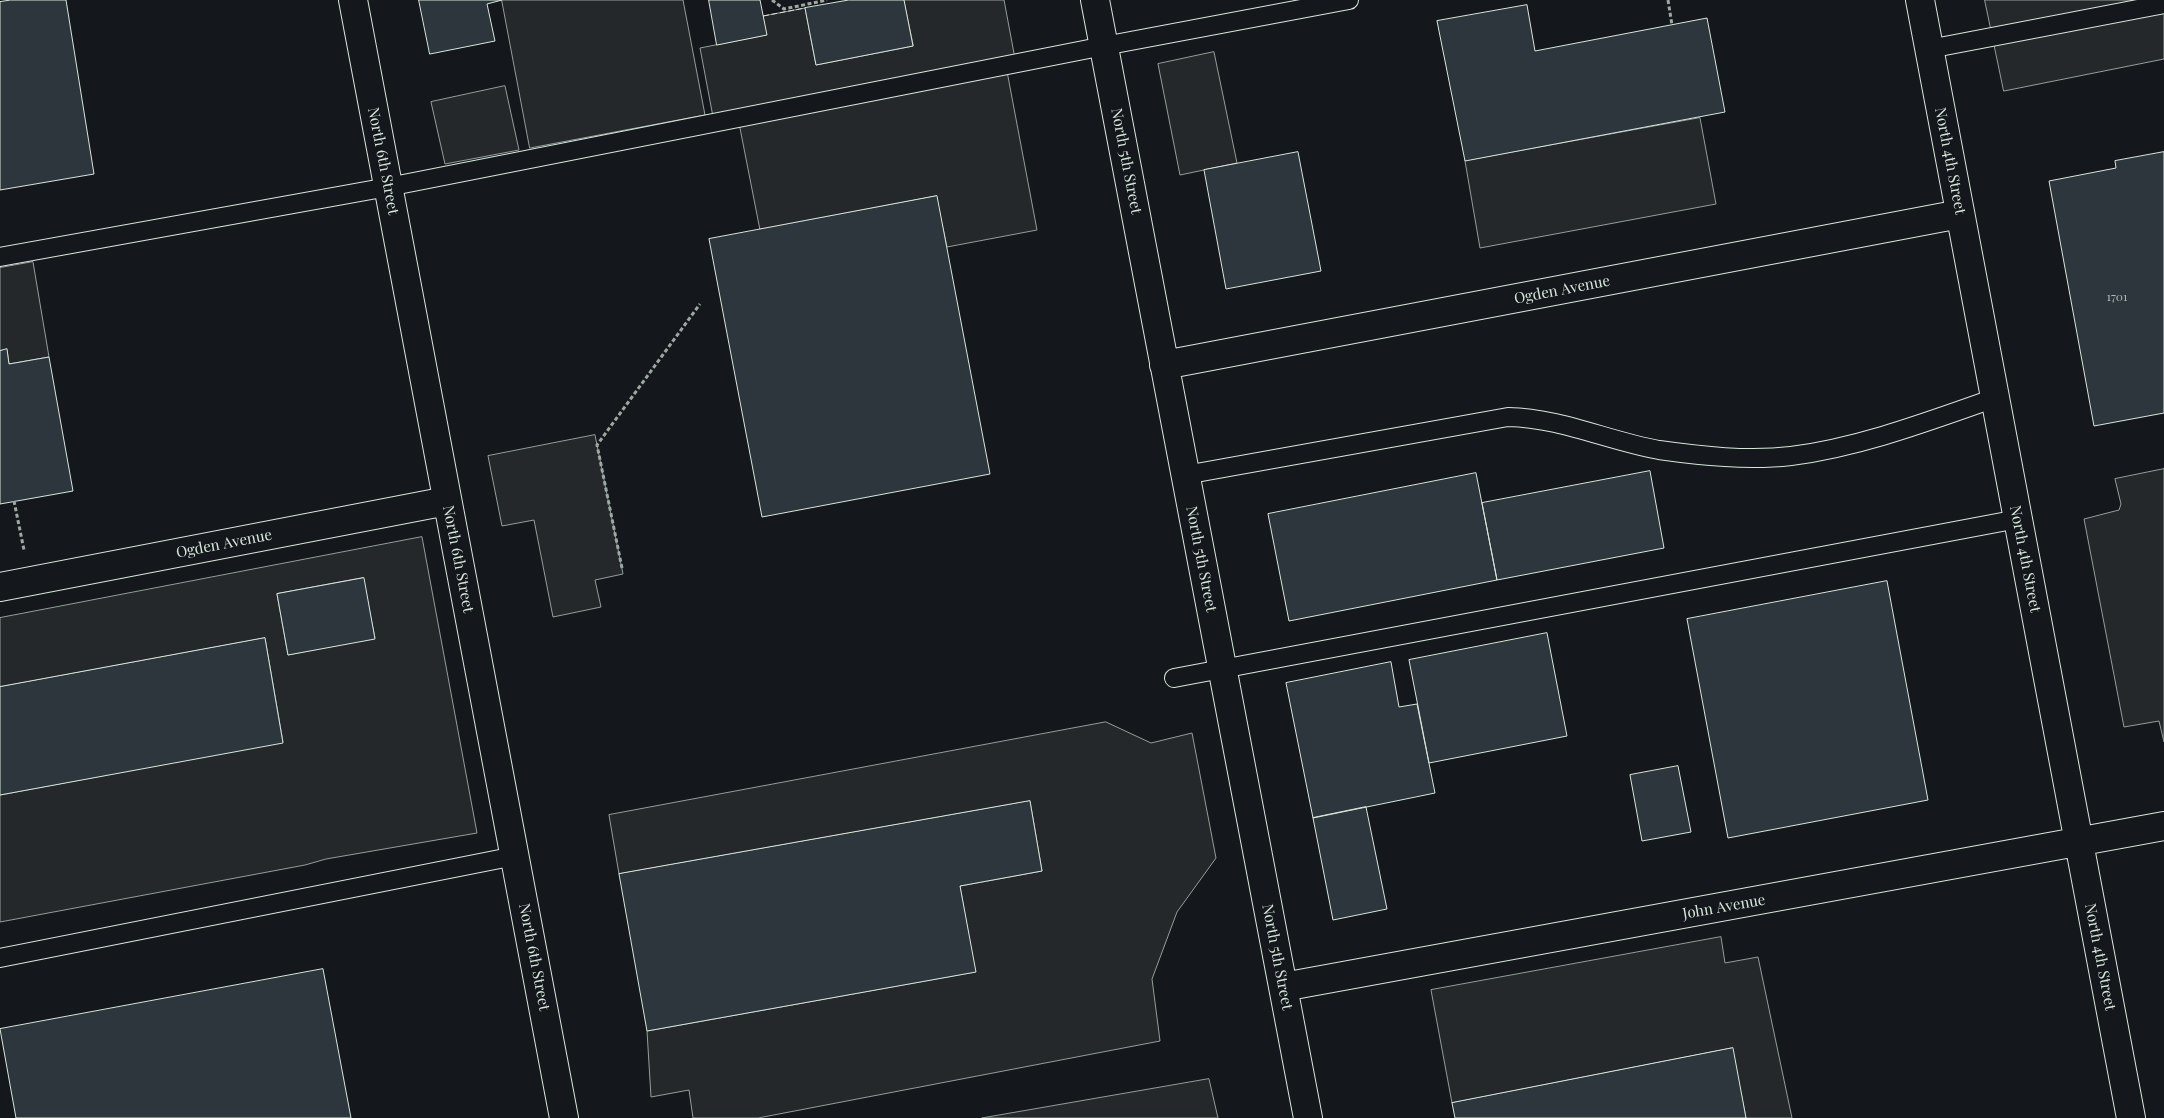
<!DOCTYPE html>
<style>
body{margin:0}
canvas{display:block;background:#14181c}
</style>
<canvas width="2164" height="1118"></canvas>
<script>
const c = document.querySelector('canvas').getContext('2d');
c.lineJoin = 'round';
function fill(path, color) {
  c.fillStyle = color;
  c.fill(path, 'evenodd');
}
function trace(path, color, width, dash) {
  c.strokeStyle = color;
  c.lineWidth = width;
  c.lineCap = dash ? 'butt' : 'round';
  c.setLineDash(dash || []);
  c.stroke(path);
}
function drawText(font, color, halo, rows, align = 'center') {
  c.font = font + ' "Playfair Display",serif';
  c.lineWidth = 4;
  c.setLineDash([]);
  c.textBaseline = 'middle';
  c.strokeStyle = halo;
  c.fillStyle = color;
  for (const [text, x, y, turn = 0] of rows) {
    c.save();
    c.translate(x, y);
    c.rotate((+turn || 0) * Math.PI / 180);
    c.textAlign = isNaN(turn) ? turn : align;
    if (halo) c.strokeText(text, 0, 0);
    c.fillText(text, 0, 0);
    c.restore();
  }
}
const parking = new Path2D(`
 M502 0H683L705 115 530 148Z
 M904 0H1004L1016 64 1006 66 1037 230 947 247 936 196 760 230 738 118 714 122 700 48 766 35 763 16 805 8 816 65 913 46Z
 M1985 0H2164V59L2004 91Z
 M1214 52 1237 163 1180 175 1158 64Z
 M505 86 519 150 445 164 431 102Z
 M1700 118 1716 204 1480 248 1465 161Z
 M33 262 49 357 9 364 7 350 0 351V268Z
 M595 435 623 574 595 580 601 607 553 617 534 520 502 526 488 456Z
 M2164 469V742L2159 721 2124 727 2084 519 2119 510 2121 504 2115 479Z
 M422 537 477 833 326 859 305 865 0 922V795L283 742 265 638 0 687V618ZM363 578 375 638 288 655 277 594Z
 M1106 722 1151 743 1192 733 1216 858 1177 912 1152 979 1160 1041 758 1118H693L689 1090 651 1097 647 1031 975 972 960 886 1042 871 1030 801 619 874 609 815Z
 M1721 937 1725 963 1758 957 1792 1118H1746L1732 1048 1452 1103 1431 990Z
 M1209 1079 1218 1118H982Z`);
fill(parking, '#24282b');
trace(parking, '#939e99', 1);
const building = new Path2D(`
 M11 0H66L94 174 0 190V2Z
 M419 0H502L487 4 495 41 430 54Z
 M709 0H760L767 35 717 45Z
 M849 0H904L913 46 816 65 805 8Z
 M1527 5 1535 51 1707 18 1725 112 1465 161 1437 21Z
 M1298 152 1321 271 1226 289 1204 170Z
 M2164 152V413L2094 426 2049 181 2116 168 2115 161Z
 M937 196 990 474 762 517 709 239Z
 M7 349 9 364 49 357 73 491 0 504V351Z
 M1650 471 1664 548 1497 580 1482 503Z
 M1476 473 1497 580 1289 621 1268 514Z
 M364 578 375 639 288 655 277 594Z
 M1887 581 1928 800 1728 838 1687 619Z
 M1547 633 1567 736 1429 763 1409 660Z
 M265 638 283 743 0 795V687Z
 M1391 662 1399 707 1417 704 1435 793 1313 818 1286 683Z
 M1678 766 1691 832 1642 841 1630 775Z
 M1030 801 1042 871 960 886 976 972 647 1031 619 874Z
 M1366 807 1387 909 1333 920 1313 818Z
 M323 969 351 1118H16L0 1029Z
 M1733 1048 1746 1118H1455L1452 1103Z`);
fill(building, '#2c363c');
trace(building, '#d8e6dc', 1);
const lane = new Path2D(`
 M1929 49 2164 4
 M0 257 388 187 1104 46 1349 0
 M1185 475 1508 417C1561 418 1608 441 1659 450 1702 456 1748 461 1791 456 1861 447 1929 421 1995 398
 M1174 678 2018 519
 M0 958 515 856`);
const street = new Path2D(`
 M353 0 564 1118
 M1095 0 1308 1118
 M1920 0 2131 1118
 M1164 365 1960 214
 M0 587 447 501
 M1283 987 2164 826`);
trace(lane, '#d8e6dc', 20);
trace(street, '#d8e6dc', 30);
trace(new Path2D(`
 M772 0 784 9 827 0
 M1668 0 1672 25
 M14 501 24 550
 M622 568 597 445 700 304`), '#9da8a2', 3, [4, 2.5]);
trace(lane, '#14181c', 18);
trace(street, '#14181c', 28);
trace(new Path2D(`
 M763 16 805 8`), '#d8e6dc', 1, [6, 2.5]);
drawText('12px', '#adbab4', null, [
 ["1701",2117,297]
]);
drawText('15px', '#d8e6dc', '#14181c', [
 ["North 6th Street",383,161,79],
 ["North 5th Street",1126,161,79],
 ["North 4th Street",1950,161,79],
 ["Ogden Avenue",1562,290,-11],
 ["Ogden Avenue",224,544,-11],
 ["North 6th Street",458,559,79],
 ["North 5th Street",1201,559,79],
 ["North 4th Street",2025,559,79],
 ["John Avenue",1724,907,-10],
 ["North 6th Street",534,957,79],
 ["North 5th Street",1277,957,79],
 ["North 4th Street",2100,957,79]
]);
</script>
